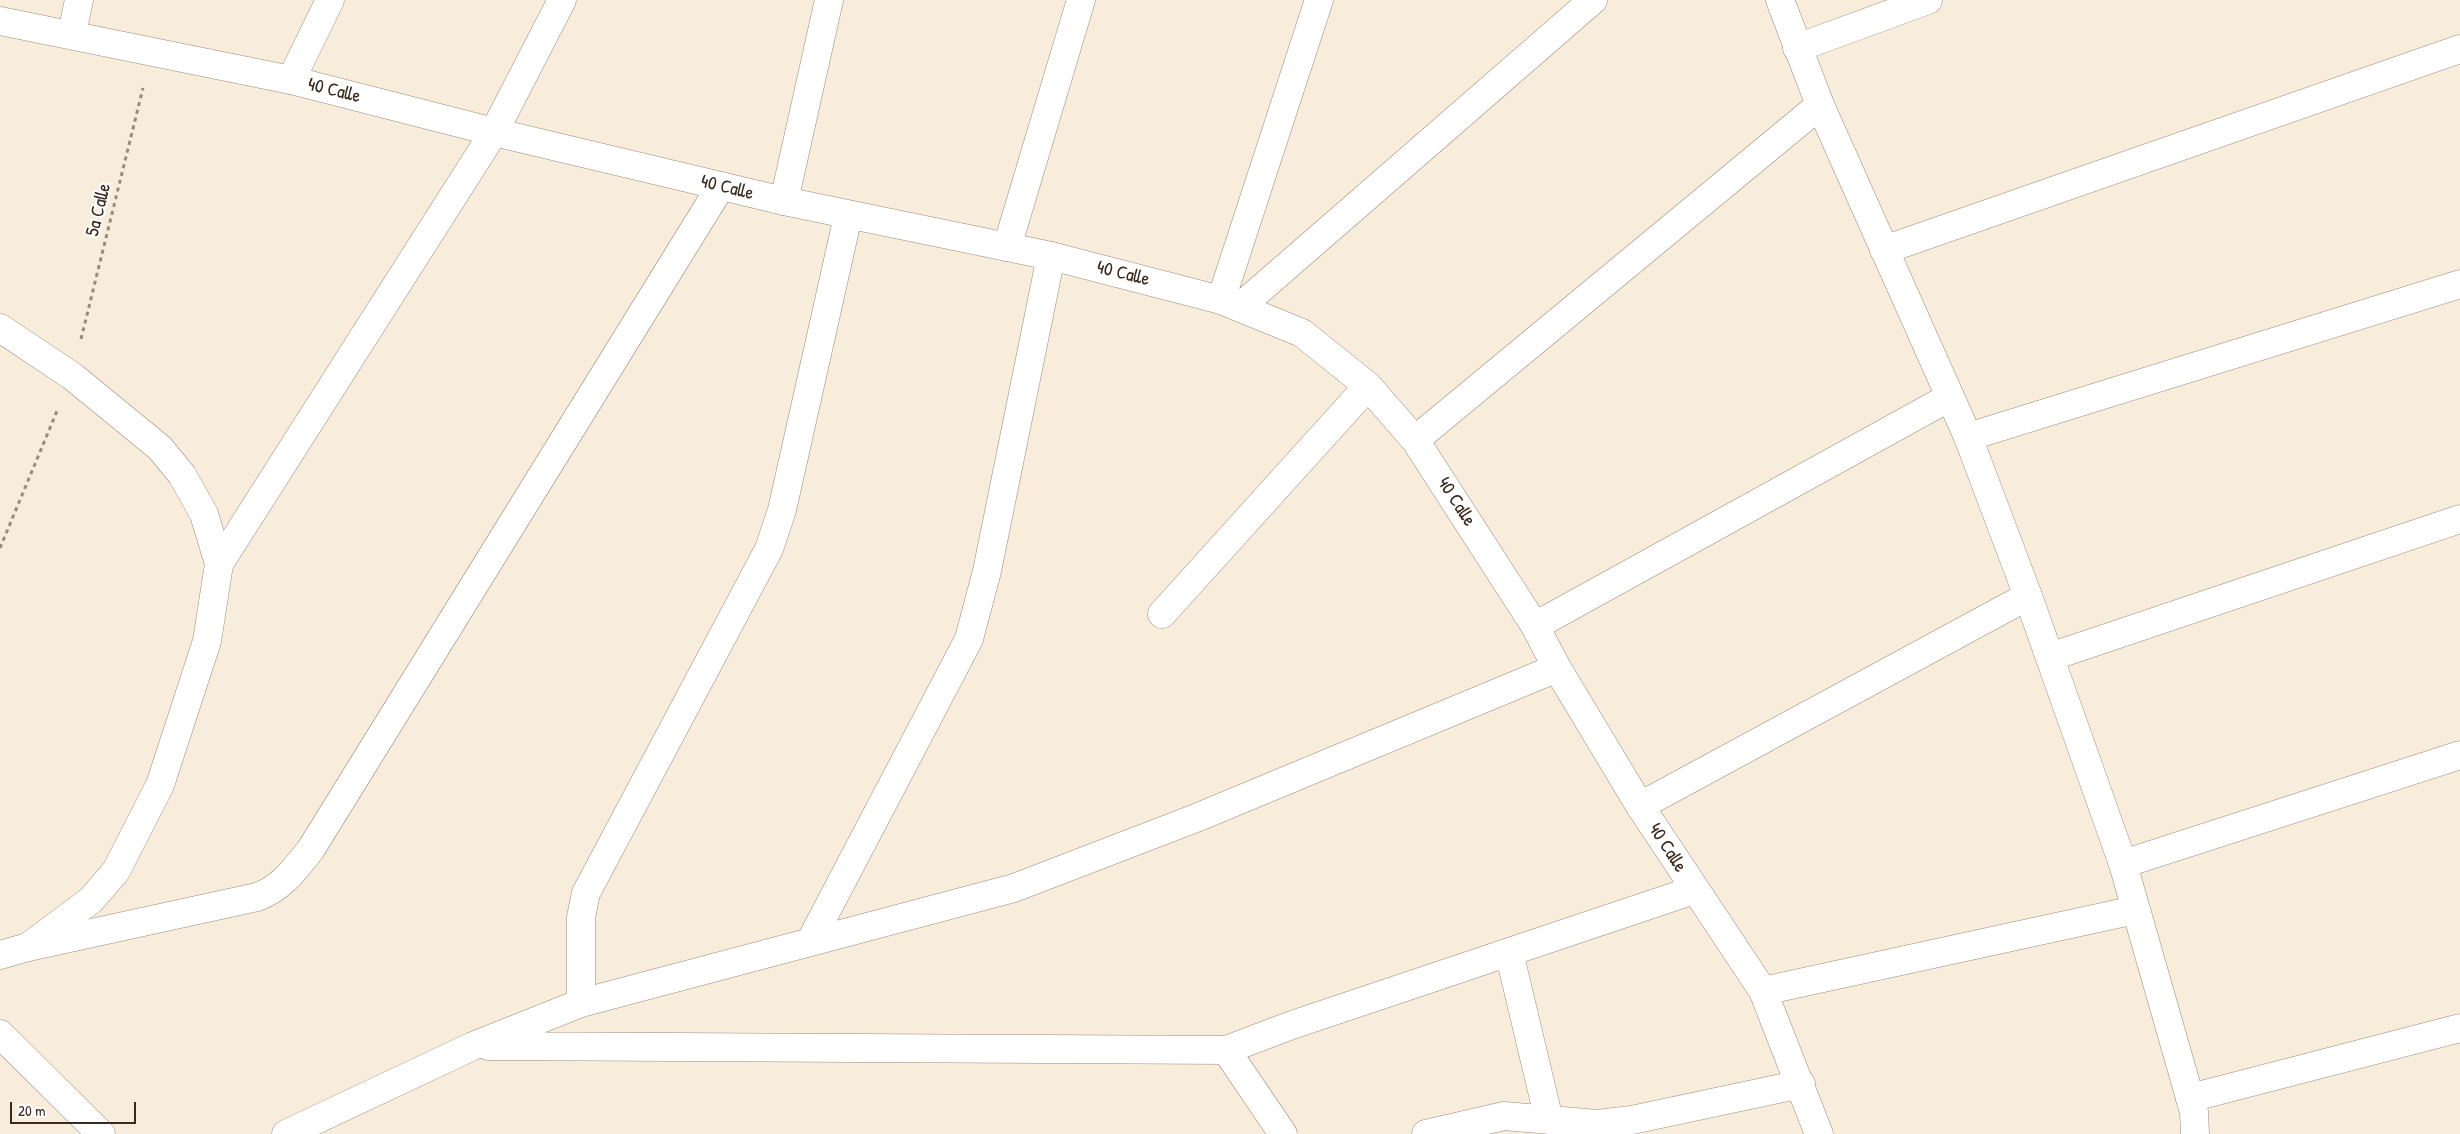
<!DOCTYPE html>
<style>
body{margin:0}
#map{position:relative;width:2460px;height:1134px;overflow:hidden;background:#f8ecda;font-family:"Patrick Hand",sans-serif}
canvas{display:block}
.scale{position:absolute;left:10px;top:1102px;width:126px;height:22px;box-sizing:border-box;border:2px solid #3b2a1e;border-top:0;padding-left:6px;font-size:15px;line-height:18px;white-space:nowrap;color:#3b2a1e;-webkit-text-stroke:4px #fff;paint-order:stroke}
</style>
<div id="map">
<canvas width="2460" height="1134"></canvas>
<div class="scale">20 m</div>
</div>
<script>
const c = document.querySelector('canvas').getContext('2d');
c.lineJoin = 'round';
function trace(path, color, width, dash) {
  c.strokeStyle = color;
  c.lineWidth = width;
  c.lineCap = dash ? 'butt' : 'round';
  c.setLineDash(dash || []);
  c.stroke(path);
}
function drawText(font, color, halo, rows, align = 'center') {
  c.font = font + ' "Patrick Hand",sans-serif';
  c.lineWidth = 4;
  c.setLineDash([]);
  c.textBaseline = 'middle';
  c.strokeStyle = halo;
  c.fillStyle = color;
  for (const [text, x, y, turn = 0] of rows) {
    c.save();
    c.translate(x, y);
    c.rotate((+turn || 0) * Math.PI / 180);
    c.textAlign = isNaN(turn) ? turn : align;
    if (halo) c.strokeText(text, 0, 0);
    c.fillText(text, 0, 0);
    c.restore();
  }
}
const minor = new Path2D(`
 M72 33 79 0
 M1797 48 1928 0
 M291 80 330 0
 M784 201 829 0
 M1007 247 1081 0
 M1884 250 2460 49
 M1221 300 1319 0
 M1241 306 1593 0
 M1968 437 2460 284
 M1415 440 1820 105
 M219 564 494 132 562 0
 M1162 614 1368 386
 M1535 626 1950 397
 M2050 657 2460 519
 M1640 806 2028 596
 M2123 864 2460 755
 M810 942 969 639 987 571 1051 256
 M28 947 257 897C282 888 295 869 311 849L721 186
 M1509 952 1549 1120
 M1763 991 2135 910
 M581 1003V917L586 893 769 549 782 510 848 216
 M0 1034 101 1134
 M488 1046 1226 1050 1292 1025 1694 890
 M1226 1050 1283 1134
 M2190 1098 2460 1028
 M286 1134 473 1046 581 1003 1014 888 1196 818 1557 668
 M1426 1134 1504 1116 1597 1124 1632 1120 1801 1084`);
const tertiary = new Path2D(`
 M1780 0 1820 105 1968 437 2028 596 2123 864 2194 1112 2195 1134
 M0 21 291 80 494 132 784 201 1051 256 1221 300 1302 333 1368 386 1415 440 1535 626 1557 668 1640 806 1763 991 1819 1134
 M0 328 72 376 160 448 182 475 204 514 219 564 207 641 160 785 116 871 91 900 28 947 0 955`);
trace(minor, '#9a8b7c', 29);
trace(tertiary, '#9a8b7c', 29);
trace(new Path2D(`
 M81 339 143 88
 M0 548 57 411`), '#9a8b7c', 3, [4, 4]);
trace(minor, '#fff', 28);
trace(tertiary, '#fff', 28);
drawText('19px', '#3b2a1e', '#fff', [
 ["40 Calle",334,91,14],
 ["40 Calle",727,188,14],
 ["5a Calle",99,210,-76],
 ["40 Calle",1123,274,14],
 ["40 Calle",1456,502,57],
 ["40 Calle",1667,848,57]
]);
</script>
